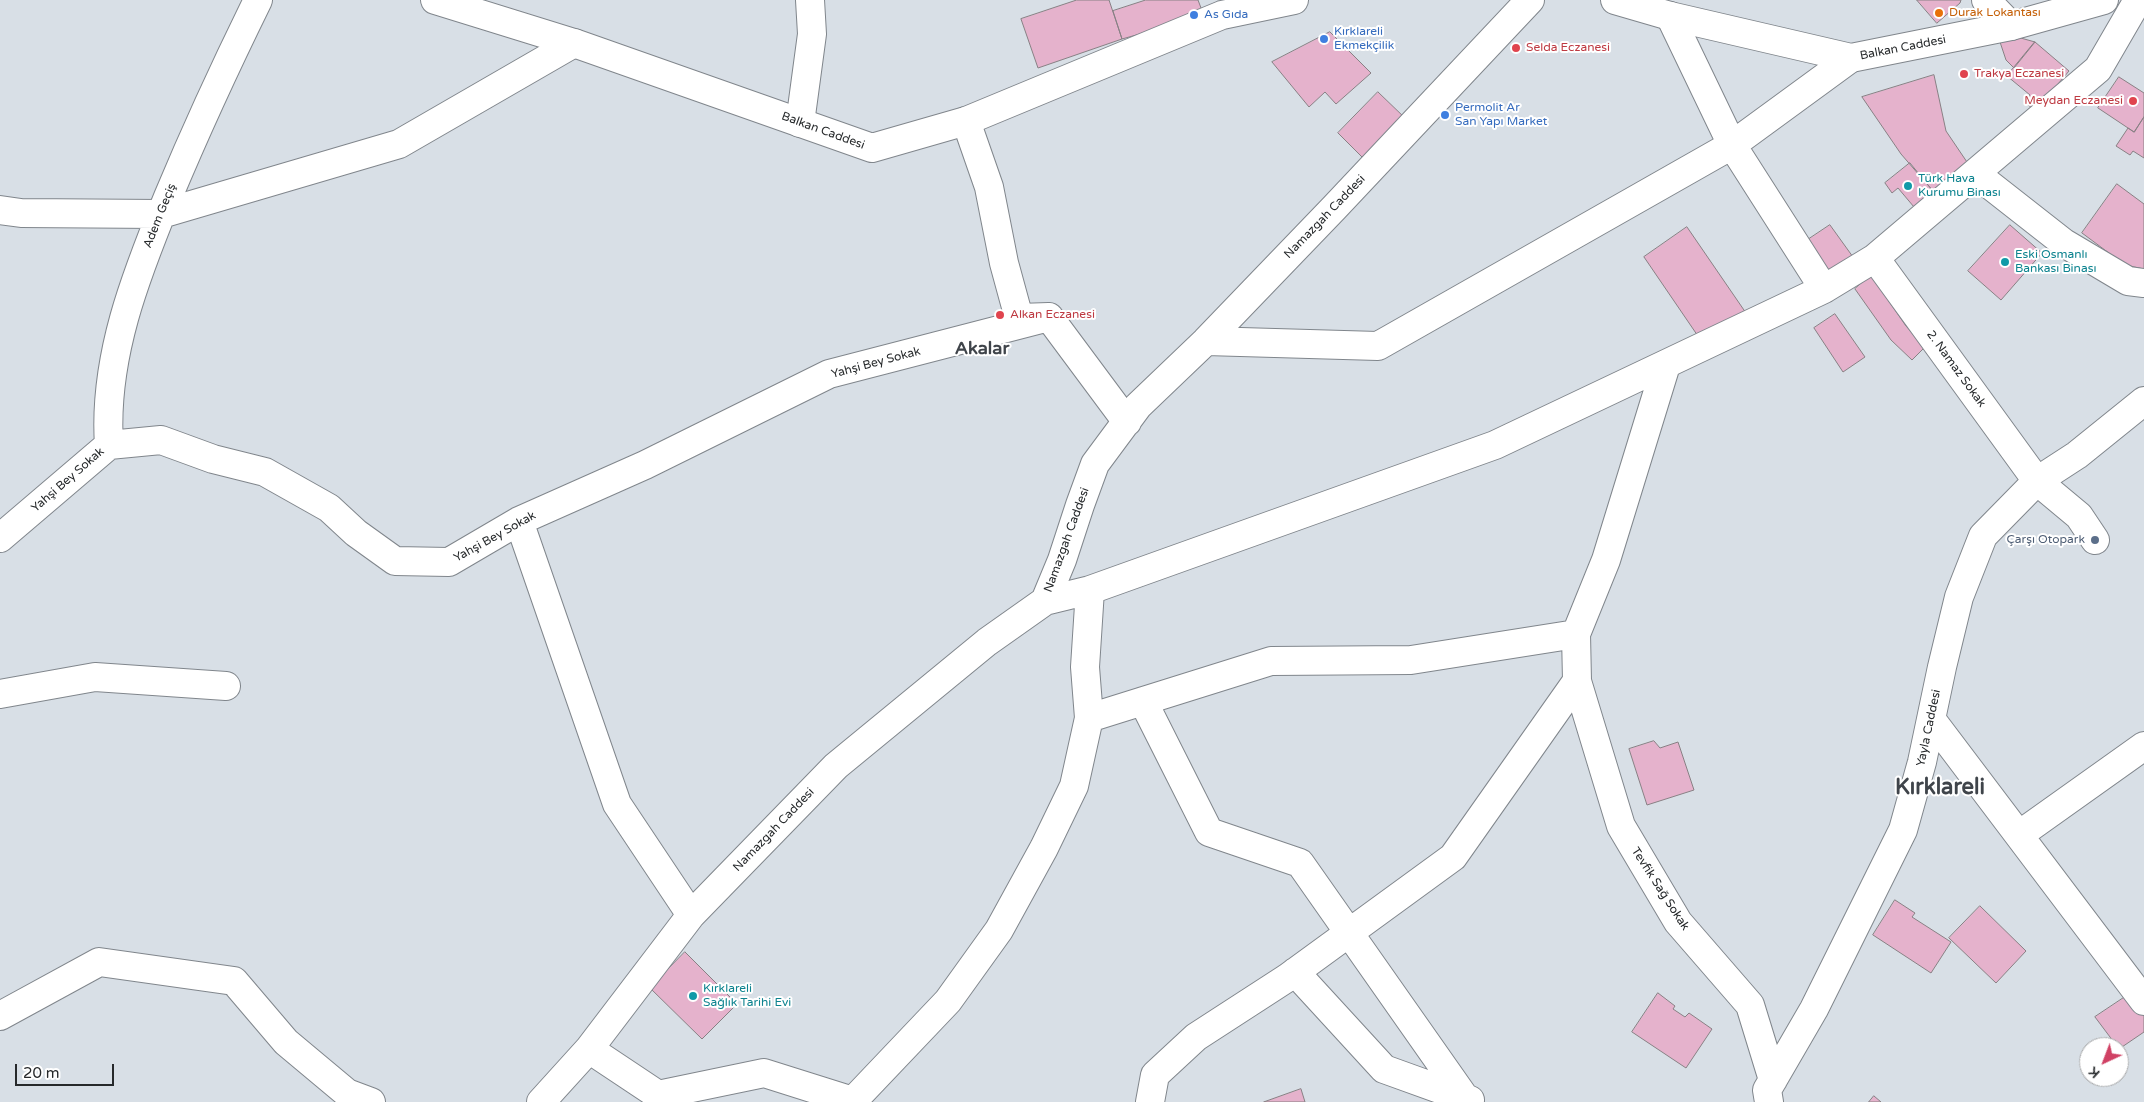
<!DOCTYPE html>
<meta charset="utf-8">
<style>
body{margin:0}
#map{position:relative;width:2144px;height:1102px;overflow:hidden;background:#d8dfe6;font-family:"Varela Round",sans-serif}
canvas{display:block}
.north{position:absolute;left:2079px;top:1037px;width:50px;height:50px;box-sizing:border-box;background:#fff;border:1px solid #a8a9aa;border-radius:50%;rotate:223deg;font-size:14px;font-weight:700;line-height:20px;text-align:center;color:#26292b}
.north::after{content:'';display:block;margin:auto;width:18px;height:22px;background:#d04164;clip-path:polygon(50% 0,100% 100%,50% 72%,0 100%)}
.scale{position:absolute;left:15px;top:1064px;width:99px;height:22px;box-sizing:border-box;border:2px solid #26292b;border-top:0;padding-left:6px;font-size:15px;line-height:18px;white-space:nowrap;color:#26292b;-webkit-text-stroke:4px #fff;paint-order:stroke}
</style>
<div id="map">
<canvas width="2144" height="1102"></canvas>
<div class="north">K</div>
<div class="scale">20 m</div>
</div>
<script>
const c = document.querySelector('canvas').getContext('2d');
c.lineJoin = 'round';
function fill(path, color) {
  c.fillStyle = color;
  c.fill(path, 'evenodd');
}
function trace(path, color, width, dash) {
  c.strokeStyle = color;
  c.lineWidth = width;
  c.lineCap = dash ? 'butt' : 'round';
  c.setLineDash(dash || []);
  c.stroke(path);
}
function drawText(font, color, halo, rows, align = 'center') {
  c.font = font + ' "Varela Round",sans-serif';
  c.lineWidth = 4;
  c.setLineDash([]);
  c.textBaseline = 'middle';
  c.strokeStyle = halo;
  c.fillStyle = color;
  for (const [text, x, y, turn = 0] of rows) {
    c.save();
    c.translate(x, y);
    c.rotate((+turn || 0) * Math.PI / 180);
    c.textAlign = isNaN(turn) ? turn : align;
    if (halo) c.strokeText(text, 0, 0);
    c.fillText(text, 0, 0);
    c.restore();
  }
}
const building = new Path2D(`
 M1077 0H1109L1122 39 1038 68 1021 19Z
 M1146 0H1198L1204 16 1122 39 1113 11Z
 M1917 0H1961L1960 3 1937 23Z
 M1330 32 1371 73 1336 104 1325 92 1309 107 1272 62Z
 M2003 33 2035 42 2014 68 2006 60 1999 39Z
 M2035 42 2069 71 2035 111 2025 102 2030 95 2007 76Z
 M1934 75 1946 131 1969 165 1933 191 1901 154 1862 97Z
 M2119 77 2144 93V117L2134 132 2098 108Z
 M1378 92 1405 118 1365 160 1338 133Z
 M2144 117V158L2133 151 2130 155 2116 146 2128 128 2134 132Z
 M1910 163 1933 191 1914 207 1898 188 1892 193 1885 183Z
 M2117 184 2144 204V269L2125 265 2082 233Z
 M1830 225 1853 257 1825 276 1803 243Z
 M2010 225 2042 253 2001 300 1968 271Z
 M1687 227 1746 313 1702 342 1644 257Z
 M1871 275 1906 326 1925 347 1912 360 1891 340 1855 289Z
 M1835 314 1865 357 1843 372 1814 328Z
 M1654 741 1660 748 1678 742 1694 790 1647 805 1629 749Z
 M1895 900 1915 913 1912 917 1951 942 1931 973 1873 935Z
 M1980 906 2026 951 1996 983 1949 938Z
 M685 952 737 1004 702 1039 650 988Z
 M1658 993 1675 1006 1673 1009 1685 1017 1689 1013 1712 1029 1686 1068 1632 1032Z
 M2131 993 2144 1012V1032L2119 1049 2095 1017Z
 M1301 1089 1305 1102H1264Z
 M1874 1096 1881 1102H1869Z`);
fill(building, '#e5b2cc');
trace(building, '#888084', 1);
const minor = new Path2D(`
 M1986 0 2011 26
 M1670 16 1732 145 1824 289
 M966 121 989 187 1004 263 1019 318 1049 317 1127 422
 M800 123 812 34 810 0
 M1976 174 2064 243 2128 281 2144 283
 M0 210 21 213 161 214 399 144 574 43
 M1875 258 2037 481 2079 516 2095 540
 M1206 341 1378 346 1732 145 1851 58
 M1666 365 1606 560 1576 634 1577 681 1621 826 1678 922 1750 1005 1773 1080
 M109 445C103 358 136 275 168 197 196 130 226 65 258 0
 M519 521 617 804 691 915
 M0 538 109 445 161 440 213 459 265 472 329 508 356 533 395 561 449 562 519 521 645 465 829 374 1049 317
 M1045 601 1090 590 1495 445 1824 289 1875 258 2098 69 2138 0
 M0 694 95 677 226 686
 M1143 701 1209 832 1300 863 1465 1098V1102
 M1089 718 1271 661 1411 660 1576 634
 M1931 719 2144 1001
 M2019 835 2144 746
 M1295 972 1384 1069 1470 1100
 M0 1016 99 962 234 981 286 1042 347 1093 371 1102
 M589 1049 658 1095 764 1073 853 1101
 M541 1102 589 1049 691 915 836 766 987 642 1045 601 1062 560 1080 505 1095 464 1138 406 1206 341 1334 208 1530 0
 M852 1102 948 1001 999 930 1044 848 1074 786 1089 718 1085 667 1090 590
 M1150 1102 1155 1075 1196 1037 1287 978 1453 857 1577 681
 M1769 1102 1767 1090 1814 1009 1903 830 1922 762 1942 667 1959 597 1983 536 2037 481 2077 455 2144 401`);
const major = new Path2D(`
 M435 0 574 43 872 148 966 121 1222 15 1294 0
 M1615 0 1670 16 1851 58 2011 26 2104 0`);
trace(minor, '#80868c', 30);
trace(major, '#80868c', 30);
trace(minor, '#fff', 28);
trace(major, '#fff', 28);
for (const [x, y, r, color] of [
 [1939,13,5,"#e8710a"],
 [1194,15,5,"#3f7fe0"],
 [1324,39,5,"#3f7fe0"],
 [1516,48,5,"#e0444e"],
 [1964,74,5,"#e0444e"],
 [2133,101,5,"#e0444e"],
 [1445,115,5,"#3f7fe0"],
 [1908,186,5,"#0f9aa8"],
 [2005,262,5,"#0f9aa8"],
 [1000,315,5,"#e0444e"],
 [2095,540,5,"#5c6f8a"],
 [693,996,5,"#0f9aa8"]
]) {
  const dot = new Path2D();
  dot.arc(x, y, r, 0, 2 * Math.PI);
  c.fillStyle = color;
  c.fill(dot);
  trace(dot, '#fff', 2);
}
drawText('12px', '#c56008', '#fff', [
 ["Durak Lokantası",1949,13]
], 'left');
drawText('12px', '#366cbe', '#fff', [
 ["As Gıda",1204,15],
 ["Kırklareli",1334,32],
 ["Ekmekçilik",1334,46],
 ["Permolit Ar",1455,108],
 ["San Yapı Market",1455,122]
], 'left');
drawText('12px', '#be3a42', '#fff', [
 ["Selda Eczanesi",1526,48],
 ["Trakya Eczanesi",1974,74],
 ["Meydan Eczanesi",2123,101,"right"],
 ["Alkan Eczanesi",1010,315]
], 'left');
drawText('12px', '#26292b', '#fff', [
 ["Balkan Caddesi",1903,48,-11],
 ["Balkan Caddesi",823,131,20],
 ["Adem Geçiş",160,216,-68],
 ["Namazgah Caddesi",1325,217,-46],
 ["Yahşi Bey Sokak",876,363,-15],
 ["2. Namaz Sokak",1956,369,54],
 ["Yahşi Bey Sokak",68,480,-41],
 ["Yahşi Bey Sokak",495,537,-29],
 ["Namazgah Caddesi",1067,540,-70],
 ["Yayla Caddesi",1929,728,-78],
 ["Namazgah Caddesi",774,830,-46],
 ["Tevfik Sağ Sokak",1660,889,57]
]);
drawText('12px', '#0d838f', '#fff', [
 ["Türk Hava",1918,179],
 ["Kurumu Binası",1918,193],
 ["Eski Osmanlı",2015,255],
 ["Bankası Binası",2015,269],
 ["Kırklareli",703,989],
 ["Sağlık Tarihi Evi",703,1003]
], 'left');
drawText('12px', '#4e5e75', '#fff', [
 ["Çarşı Otopark",2085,540]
], 'right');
drawText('bold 18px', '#3f444a', '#fff', [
 ["Akalar",982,349]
]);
drawText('bold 22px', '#3f444a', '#fff', [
 ["Kırklareli",1940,788]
]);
</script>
